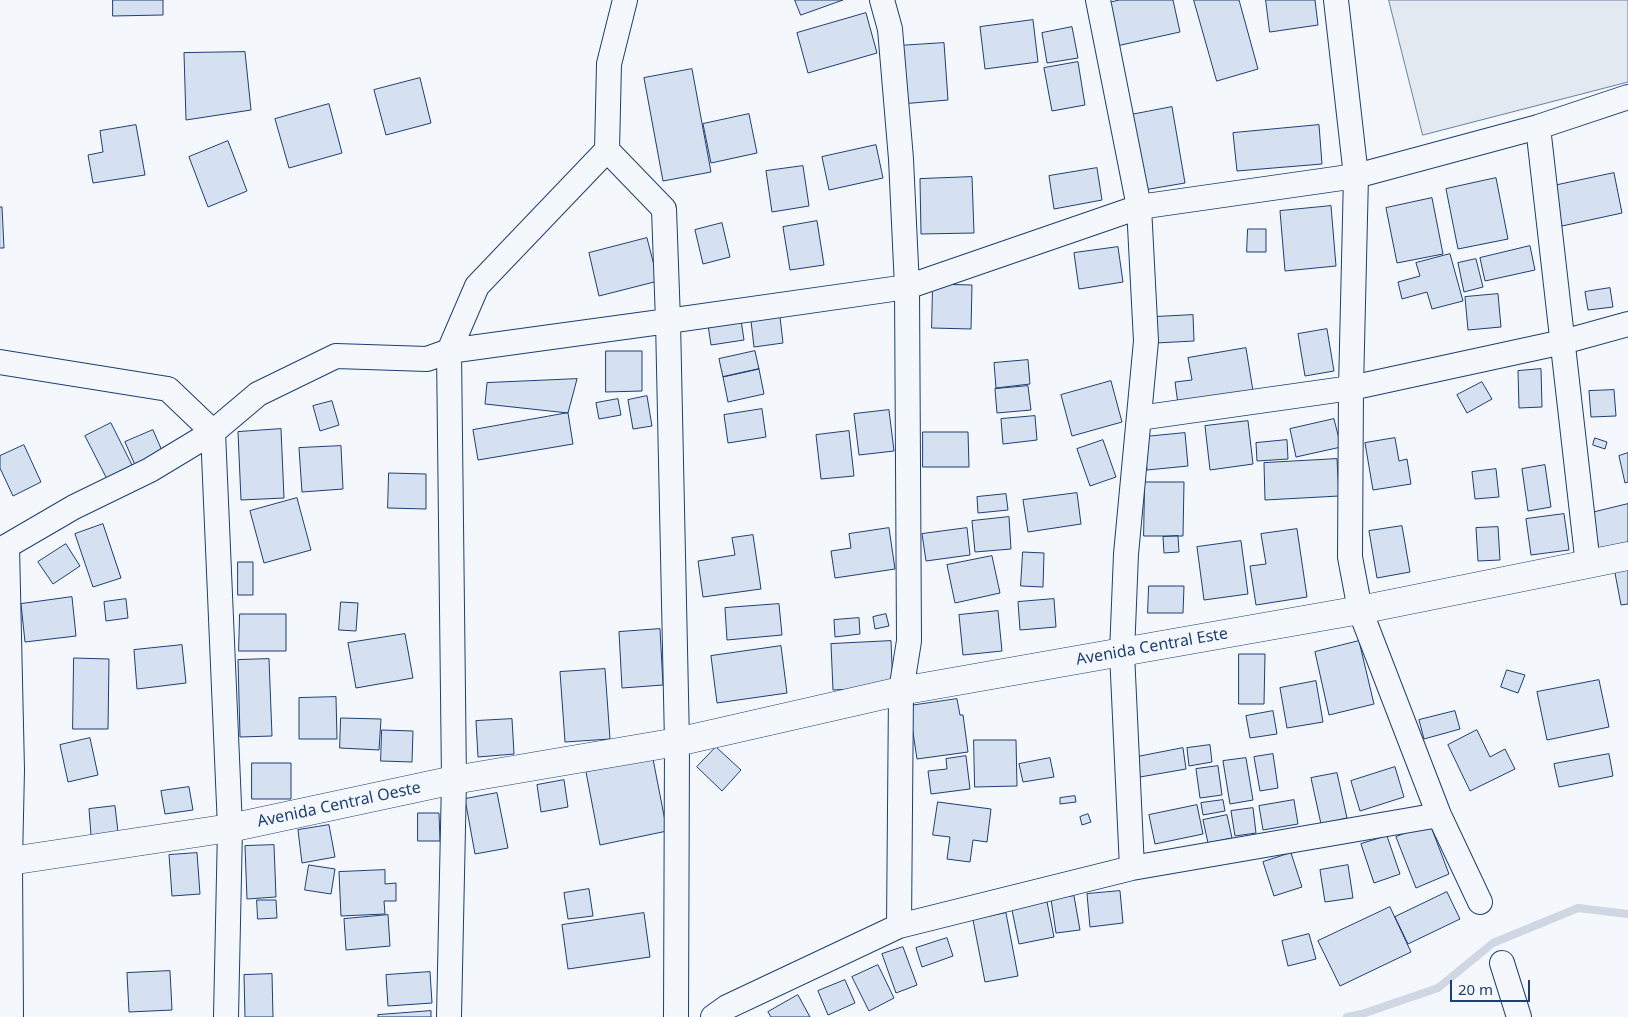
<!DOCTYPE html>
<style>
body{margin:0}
#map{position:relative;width:1628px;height:1017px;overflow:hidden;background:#f4f7fb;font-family:"Noto Sans",sans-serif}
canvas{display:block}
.scale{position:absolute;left:1450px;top:980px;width:80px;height:22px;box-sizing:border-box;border:2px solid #1d3f73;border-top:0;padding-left:6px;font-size:15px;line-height:18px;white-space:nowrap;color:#1d3f73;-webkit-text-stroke:4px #f4f7fb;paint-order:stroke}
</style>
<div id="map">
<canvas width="1628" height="1017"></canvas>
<div class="scale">20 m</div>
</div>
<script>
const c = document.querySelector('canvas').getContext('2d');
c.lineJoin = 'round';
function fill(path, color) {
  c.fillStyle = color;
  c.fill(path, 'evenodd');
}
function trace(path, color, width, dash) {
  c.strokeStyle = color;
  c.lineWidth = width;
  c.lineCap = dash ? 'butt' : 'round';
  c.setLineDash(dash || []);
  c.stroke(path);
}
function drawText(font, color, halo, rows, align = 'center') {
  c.font = font + ' "Noto Sans",sans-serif';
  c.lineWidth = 4;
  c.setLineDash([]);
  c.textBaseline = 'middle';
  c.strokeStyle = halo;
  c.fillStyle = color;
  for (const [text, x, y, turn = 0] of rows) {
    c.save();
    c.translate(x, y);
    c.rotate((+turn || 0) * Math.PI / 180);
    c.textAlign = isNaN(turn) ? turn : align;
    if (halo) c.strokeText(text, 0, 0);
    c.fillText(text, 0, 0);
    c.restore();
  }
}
const green = new Path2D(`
 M1389 0H1628V82L1423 135Z`);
fill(green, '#e3e9f0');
trace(green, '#687fa3', 1);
trace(new Path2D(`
 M1347 1017 1362 1014 1438 988 1493 943 1578 908 1628 914`), '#cfd7e4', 8);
const building = new Path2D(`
 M113 0H163V15L113 16Z
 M795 0H843L801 15Z
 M1120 0H1173L1180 32 1112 47 1103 4Z
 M1194 0H1239L1258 69 1217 81Z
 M1266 0H1315L1318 25 1270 32Z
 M866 13 877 53 808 73 797 33Z
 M1033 20 1038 62 985 69 980 27Z
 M1072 27 1078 58 1047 63 1042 33Z
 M944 43 948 100 901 104 897 46Z
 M245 52 251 110 186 120 184 53Z
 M1078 62 1085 105 1052 111 1044 68Z
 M692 69 711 172 663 181 644 78Z
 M420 78 431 123 386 135 374 90Z
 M329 104 342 153 289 168 275 119Z
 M1172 107 1185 183 1138 191 1125 116Z
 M749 114 757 153 711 163 703 124Z
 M136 125 145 175 93 183 88 155 103 152 100 131Z
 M1319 125 1322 164 1237 171 1233 133Z
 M228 141 247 191 208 207 189 157Z
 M876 145 883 178 829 190 822 157Z
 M803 166 809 206 772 212 766 171Z
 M1097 168 1102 200 1054 209 1049 176Z
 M1614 173 1622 213 1562 226 1553 186Z
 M972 177 974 233 921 234 920 179Z
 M1496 178 1508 239 1458 249 1446 189Z
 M1432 198 1443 254 1397 263 1386 208Z
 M1331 206 1336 266 1285 271 1280 211Z
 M0 207H2L4 248H0Z
 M817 221 824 265 790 270 783 227Z
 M722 223 730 257 703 264 695 230Z
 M1248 229H1266V252H1247Z
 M647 238 658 281 599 296 589 253Z
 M1530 246 1535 270 1485 281 1480 258Z
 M1118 247 1123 282 1079 289 1074 253Z
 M1450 254 1463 301 1432 309 1427 292 1402 299 1398 282 1420 276 1416 263Z
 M1476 259 1483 287 1464 292 1458 263Z
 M933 284 972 285 971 329 932 328Z
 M1610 288 1613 307 1588 310 1585 292Z
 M1498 294 1501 327 1468 330 1465 297Z
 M1193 315 1194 341 1156 343 1154 317Z
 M780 317 783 343 754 347 751 321Z
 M741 320 744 340 711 345 708 325Z
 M1327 329 1334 371 1305 376 1298 334Z
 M1246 348 1253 391 1178 404 1175 382 1192 380 1188 358Z
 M606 351H642V391L606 392Z
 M755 351 759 369 723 377 719 359Z
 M1028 360 1030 384 996 388 994 363Z
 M759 369 764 394 728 402 723 377Z
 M1541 369 1542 407 1519 408 1518 371Z
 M577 379 568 413 485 404 487 383Z
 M1111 381 1122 422 1072 436 1061 395Z
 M1482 382 1492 399 1467 413 1457 395Z
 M1028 386 1031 410 997 413 995 389Z
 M1614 390 1616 416 1591 417 1589 391Z
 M647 396 652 426 633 429 628 400Z
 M618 399 621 415 599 419 596 403Z
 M332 401 339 425 320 431 313 406Z
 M762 409 766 437 728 443 724 415Z
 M889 410 894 451 859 455 854 414Z
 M568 413 573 444 478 460 473 430Z
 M1035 416 1037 440 1003 444 1001 419Z
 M1334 419 1341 447 1296 457 1290 429Z
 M1248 421 1253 464 1210 470 1205 426Z
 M111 423 133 467 108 481 85 436Z
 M281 429 284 498 241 500 238 432Z
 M153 430 163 453 135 465 125 442Z
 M849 431 854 476 821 479 816 435Z
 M923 432H968L969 467H923Z
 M1185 433 1188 466 1147 470 1144 437Z
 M1395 438 1399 461 1407 459 1411 484 1373 490 1365 443Z
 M1595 438 1607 442 1605 449 1593 445Z
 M1103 440 1116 477 1090 486 1077 449Z
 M1287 440 1288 459 1257 461 1256 443Z
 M24 445 41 482 13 496 0 468V456Z
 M341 446 343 489 302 492 299 448Z
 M1628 453V482L1625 483 1619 456Z
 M1337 459 1339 496 1265 500 1264 463Z
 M1545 465 1551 507 1528 511 1522 469Z
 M1496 469 1499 497 1475 499 1472 472Z
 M389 473 426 474V509L388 508Z
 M1145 482H1184L1183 536H1144Z
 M1077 493 1081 524 1028 532 1023 500Z
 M1006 494 1008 510 978 513 977 497Z
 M297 498 311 550 264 563 250 511Z
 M1628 504V542L1599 549 1591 513Z
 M1564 514 1569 550 1531 555 1526 519Z
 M1009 517 1011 549 975 552 972 521Z
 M103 524 121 578 93 587 75 534Z
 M1402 526 1410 572 1377 578 1369 531Z
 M1498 527 1500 560 1478 561 1476 528Z
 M889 528 895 569 835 578 831 551 851 548 849 534Z
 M967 528 970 555 926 561 922 534Z
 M1297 529 1307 597 1256 605 1250 566 1266 564 1261 534Z
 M753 535 761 589 703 597 698 561 735 555 732 538Z
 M1178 536 1179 552 1164 553 1163 537Z
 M1241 541 1248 594 1204 600 1197 547Z
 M66 544 80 566 53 584 38 562Z
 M1023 552 1044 553 1043 587 1021 586Z
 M992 556 1000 593 955 603 947 565Z
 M238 562H253V595H238Z
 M1628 570V604L1621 605 1615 573Z
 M1149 586H1184L1183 613H1148Z
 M72 597 76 636 25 642 21 604Z
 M126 599 128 618 106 621 104 602Z
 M1054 599 1056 627 1020 630 1018 602Z
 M341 602 358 603 356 631 339 630Z
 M779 604 782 635 727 640 725 608Z
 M998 611 1002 651 963 655 959 615Z
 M240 614H286V651H239Z
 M886 614 889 626 875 629 873 617Z
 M859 618 860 634 835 637 834 620Z
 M660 629 663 685 622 688 619 632Z
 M405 634 413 678 356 688 348 643Z
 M891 641 893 687 833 690 831 644Z
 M1359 641 1374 704 1329 715 1315 652Z
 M182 645 186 683 137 689 134 650Z
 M781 646 787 693 717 703 711 656Z
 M1239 654H1265L1264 704H1239Z
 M74 658 109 659 108 729H73Z
 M269 659 272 736 240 737 238 660Z
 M605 669 610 739 565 742 560 672Z
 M1507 670 1525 675 1518 693 1501 687Z
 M1599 680 1609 727 1547 740 1537 692Z
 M1316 681 1323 722 1287 728 1280 688Z
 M336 697 337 739H299V698Z
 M957 699 960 715H963L968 752 917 759 909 706Z
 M1273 711 1277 734 1250 738 1246 716Z
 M1455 711 1460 729 1424 739 1419 720Z
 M341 718 381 719 379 750 340 748Z
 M512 719 514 754 478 757 476 721Z
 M382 730 413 731 412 762 381 761Z
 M1477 730 1490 757 1505 749 1515 769 1470 791 1448 745Z
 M90 738 98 775 68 782 60 745Z
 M974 740H1016L1017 786 975 787Z
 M1210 745 1212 762 1189 766 1187 748Z
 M716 747 741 770 722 791 697 767Z
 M1183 748 1186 769 1140 777 1137 757Z
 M1273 754 1278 788 1260 791 1254 757Z
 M1609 754 1613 776 1559 787 1554 764Z
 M966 756 970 789 931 794 928 771 947 769 946 759Z
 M1050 758 1054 777 1023 782 1019 764Z
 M1246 758 1253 800 1230 804 1223 761Z
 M653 759 667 831 600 845 586 772Z
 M252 763H291V799H252Z
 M1218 766 1222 795 1200 798 1196 769Z
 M1395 767 1404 797 1360 811 1351 781Z
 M1337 773 1347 818 1321 824 1311 778Z
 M564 780 568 807 541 812 537 785Z
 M189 787 193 810 165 814 161 791Z
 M497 793 508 848 475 854 465 799Z
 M1075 796 1076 802 1060 804V798Z
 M1223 800 1225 811 1203 815 1201 803Z
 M1294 800 1298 824 1263 830 1259 806Z
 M938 802 991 809 987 842 973 840 970 862 947 859 950 837 933 835Z
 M1197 805 1203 834 1155 844 1149 815Z
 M115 806 118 832 91 835 89 809Z
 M1253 808 1256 833 1235 836 1231 811Z
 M418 813H439L440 841H418Z
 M1088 814 1091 822 1082 825 1080 817Z
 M1227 815 1232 838 1208 843 1203 820Z
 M1430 824 1449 874 1416 888 1396 837Z
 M329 825 335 857 302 863 298 830Z
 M1387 836 1400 874 1374 883 1361 844Z
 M274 845 276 897 247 899 245 846Z
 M197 853 200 894 172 896 169 855Z
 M1291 853 1302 887 1274 896 1263 862Z
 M309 865 335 869 331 894 305 890Z
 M1348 865 1353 898 1325 902 1320 870Z
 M385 870V884L396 883V901H384L385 914 341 916 339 872Z
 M589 889 593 916 568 919 564 893Z
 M1120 891 1123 923 1090 927 1087 894Z
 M1447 892 1460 919 1408 944 1395 917Z
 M1074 896 1080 930 1056 933 1051 899Z
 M257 900H276L277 918 258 919Z
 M1047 902 1054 937 1019 944 1012 910Z
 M1390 907 1411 952 1340 986 1318 941Z
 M644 913 650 957 568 969 562 925Z
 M1006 913 1018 976 985 982 973 920Z
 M388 915 390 946 346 950 344 919Z
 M1309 934 1316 959 1288 966 1282 941Z
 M947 938 953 956 922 967 916 948Z
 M903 947 917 985 896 993 882 954Z
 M878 965 894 998 869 1011 852 977Z
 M170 971 172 1010 129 1012 127 973Z
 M430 972 432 1003 388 1006 386 975Z
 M272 974 273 1017H245L244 975Z
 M845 980 855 1003 828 1015 818 991Z
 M798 995 810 1017H771L768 1012Z
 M431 1011V1017H378V1015Z`);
fill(building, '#d5e0f0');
trace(building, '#1d3f73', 1);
const street = new Path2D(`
 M882 0 890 29 901 159 907 287 909 641 901 691 899 926
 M1098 0 1139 207 1146 341 1126 554 1122 653 1132 868
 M1336 0 1356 176 1351 388 1350 557 1360 610 1439 815 1480 902
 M1538 127 1588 565
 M607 150 664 209 668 321 677 742 676 1017
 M0 362 168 389 213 432 258 394 336 356 427 359 449 351 668 321 907 287 1139 207 1356 176 1538 127 1628 97
 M1139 418 1351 388 1563 342 1628 324
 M1502 963 1519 1017
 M11 1017 10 861 12 770 7 546 74 507 150 470 213 432 230 828 226 1017
 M449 1017 454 780 449 351 477 286 607 150 609 64 625 0
 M713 1017 727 1007 899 926 1132 868 1439 815`);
const secondary = new Path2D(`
 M0 864 10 861 230 828 454 780 677 742 901 691 1360 610 1628 556`);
trace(street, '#1d3f73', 26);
trace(secondary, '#1d3f73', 29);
trace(street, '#f4f7fb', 24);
trace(secondary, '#f4f7fb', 28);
drawText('16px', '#1d3f73', '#f4f7fb', [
 ["Avenida Central Este",1152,647,-10],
 ["Avenida Central Oeste",339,805,-12]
]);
</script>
